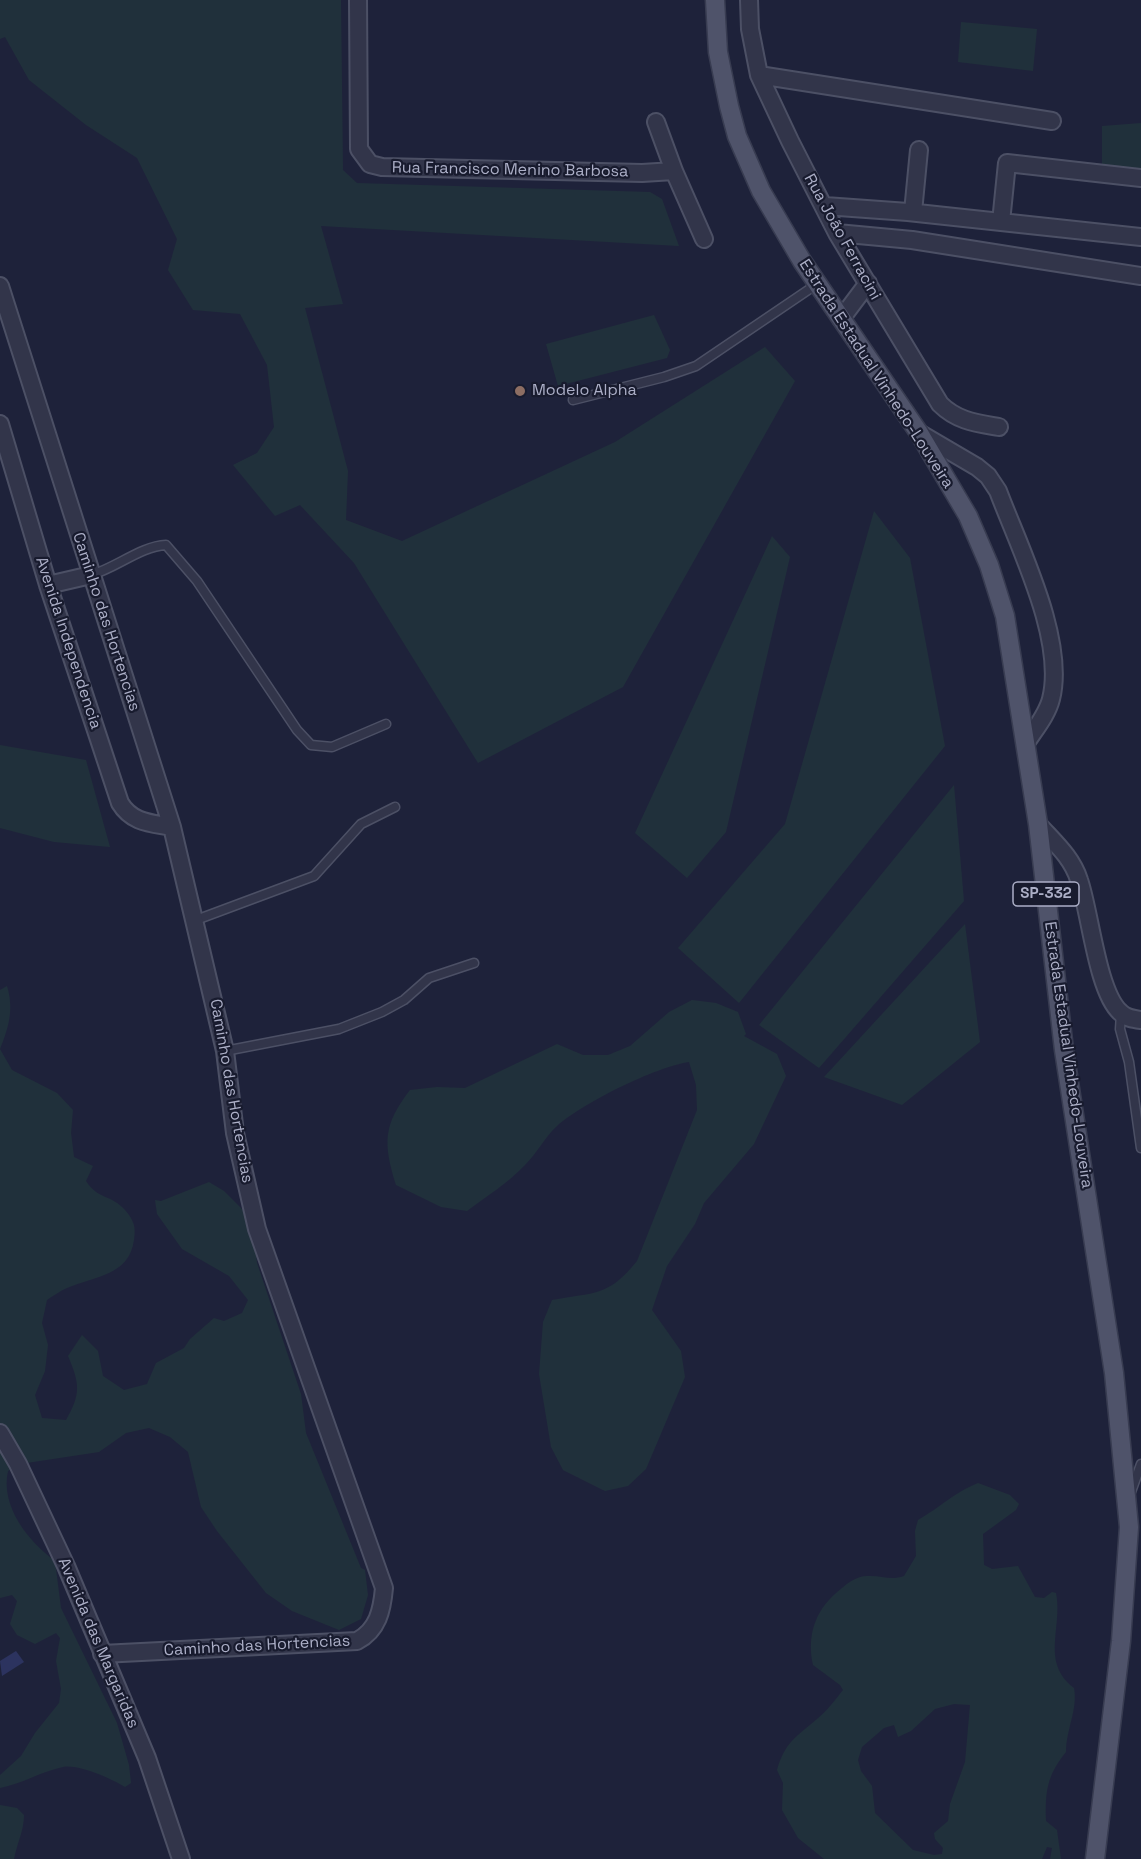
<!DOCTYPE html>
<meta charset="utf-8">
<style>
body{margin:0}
canvas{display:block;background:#1e223a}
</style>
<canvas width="1141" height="1859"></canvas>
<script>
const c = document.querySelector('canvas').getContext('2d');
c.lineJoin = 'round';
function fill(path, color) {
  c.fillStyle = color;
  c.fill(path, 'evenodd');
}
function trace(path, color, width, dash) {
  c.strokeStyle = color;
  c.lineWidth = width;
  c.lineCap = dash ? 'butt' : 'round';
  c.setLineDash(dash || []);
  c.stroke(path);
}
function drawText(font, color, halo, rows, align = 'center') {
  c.font = font + ' "Space Grotesk",sans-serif';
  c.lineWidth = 4.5;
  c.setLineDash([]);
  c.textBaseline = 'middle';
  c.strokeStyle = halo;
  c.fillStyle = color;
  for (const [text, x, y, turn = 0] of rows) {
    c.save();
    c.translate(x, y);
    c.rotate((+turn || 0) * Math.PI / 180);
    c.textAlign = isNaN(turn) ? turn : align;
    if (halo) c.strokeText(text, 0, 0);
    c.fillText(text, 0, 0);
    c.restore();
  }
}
fill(new Path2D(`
 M0 0H341L343 170 357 183 650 192 662 199 679 246 321 226 343 304 305 308 348 471 346 520 402 541 615 442 765 347 795 381 623 687 478 763 354 563 300 505 275 516 233 465 257 453 274 427 267 365 240 314 193 310 168 270 177 239 137 158 86 125 29 80 5 37 0 39Z
 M961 22 1037 29 1033 71 958 62Z
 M1141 123V169L1102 165V126Z
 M654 315 670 350 667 358 558 386 546 344Z
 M874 511 910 558 945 746 739 1003 678 948 785 824Z
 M772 536 790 557 726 832 687 878 635 833Z
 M0 745 86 760 110 847 54 842 0 828Z
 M954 785 964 901 819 1068 759 1025Z
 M965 924 980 1042 902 1105 824 1077Z
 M7 986C14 1009 9 1027 0 1049L12 1070 57 1093 73 1110 71 1133 74 1157 93 1166 86 1181C98 1200 111 1194 125 1210 134 1221 136 1226 134 1240 129 1276 95 1276 67 1288 60 1291 53 1296 47 1300L42 1323 48 1345 45 1371 35 1395 42 1418 66 1420C81 1394 80 1384 68 1356L82 1335 98 1351 103 1376 124 1390 147 1384 156 1363 184 1348 190 1339 214 1318 224 1321 242 1313 248 1300 229 1276 182 1249 157 1214 155 1200 161 1201 209 1182 224 1191 252 1219 257 1263 301 1394 306 1433 361 1568 365 1570 368 1595 361 1619 339 1630 292 1611 266 1593 217 1531 201 1507 188 1452 170 1437 149 1428 126 1433 99 1452 20 1464 8 1471C0 1506 28 1541 55 1561L61 1608 117 1723 129 1765 131 1783 125 1787C112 1779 79 1764 63 1767 42 1771 22 1784 0 1788V1775L21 1756 35 1733 59 1703 61 1689 56 1661 60 1638 56 1633 35 1644 17 1635 10 1624 17 1601 12 1595 0 1598V990Z
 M692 1000 716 1003 738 1012 746 1034 744 1036 777 1054 786 1076 754 1144 704 1203 695 1224 667 1266 652 1310 681 1351 685 1377 646 1469 628 1486 605 1491 563 1470 551 1447 539 1374 543 1322 552 1300C595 1292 608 1297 637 1261L697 1110 696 1085 689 1062C655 1067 583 1103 557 1126 545 1137 537 1153 525 1165 508 1183 487 1196 467 1211L441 1207 396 1185C383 1143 383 1125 410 1090L437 1087 465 1088 557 1044 583 1055H608L630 1046 669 1012Z
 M978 1483 1010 1495 1019 1504 1016 1510 983 1534 984 1565 992 1569 1018 1566 1035 1597 1044 1598 1052 1592 1056 1593C1063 1628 1040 1662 1074 1688 1078 1709 1066 1730 1066 1752 1047 1775 1045 1792 1046 1821L1057 1830 1061 1859H1050L1052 1848 1047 1847 1042 1859H824L798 1838 782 1810 783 1783 777 1770C785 1742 796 1737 817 1719 827 1711 835 1700 843 1690L840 1685 813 1665C806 1633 817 1607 842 1588 849 1582 858 1576 867 1576 881 1575 890 1581 904 1576L916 1556 915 1531 918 1520C941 1507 953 1493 978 1483ZM954 1704 970 1705 965 1762 950 1804 948 1821 934 1833 935 1839 943 1848 942 1854 934 1855 913 1850 875 1813 872 1786 861 1771 858 1760 862 1747 884 1728 894 1725 898 1737 911 1731 935 1709Z
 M0 1805 17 1808 24 1815C24 1831 17 1843 14 1859H0Z`), '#20303b');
fill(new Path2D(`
 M16 1651 24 1662 2 1676 0 1661Z`), '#2c335f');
const service = new Path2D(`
 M573 400 664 377 696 366 817 284
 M91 575C116 568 141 546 166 545L197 581 297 730 311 745 332 747 386 724
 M196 920 314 876 361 824 395 807
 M1121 1014 1120 1029 1129 1062 1141 1148
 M225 1051 339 1029 382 1012 404 1000 429 978 474 963
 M1131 1492 1141 1464`);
const minor = new Path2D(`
 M358 0 359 149 370 164 382 167 642 173 674 171
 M749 0 750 29 759 75 790 141 837 233 940 404C957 421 976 423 999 427
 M759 75 1052 121
 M656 122 674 171 704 239
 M825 206 908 212 1141 237
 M913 212 919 150
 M1001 222 1007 163 1141 178
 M837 233 912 240 1141 276
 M0 286 172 827 225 1051 235 1133 257 1229 384 1588C382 1610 378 1630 357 1641L102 1654
 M841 319 868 283
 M0 424 48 585 120 803C132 823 151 823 172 827
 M919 433 977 467 988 476 998 491C1019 547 1066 640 1051 699 1047 715 1035 729 1026 743
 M48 585 91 575
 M1038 824C1053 841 1072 857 1079 880 1090 911 1097 991 1120 1012 1126 1018 1133 1019 1141 1020
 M0 1433 18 1464 66 1566 147 1758 181 1859`);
const primary = new Path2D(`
 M715 0 718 52 729 106 737 136 761 191 802 261 919 433 968 516 989 565 1005 616 1038 824 1064 1050 1114 1373 1129 1527 1121 1641 1095 1859`);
trace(service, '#4c5065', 11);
trace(minor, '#4c5065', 20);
trace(primary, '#383c51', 21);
trace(service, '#32354a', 8);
trace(minor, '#32354a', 16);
trace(primary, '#4f536a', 18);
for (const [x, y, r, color] of [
 [520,391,6,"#8d6e63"]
]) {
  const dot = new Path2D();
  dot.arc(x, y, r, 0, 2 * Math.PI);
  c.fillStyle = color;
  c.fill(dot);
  trace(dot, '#181b2e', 2);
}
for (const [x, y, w] of [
 [1046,894,66]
]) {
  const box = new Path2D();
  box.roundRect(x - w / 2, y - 12, w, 24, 4.5);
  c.fillStyle = '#181b2e';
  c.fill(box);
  trace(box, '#acafc7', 1.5);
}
drawText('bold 15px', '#acafc7', null, [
 ["SP-332",1046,894]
]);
drawText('16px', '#acafc7', '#181b2e', [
 ["Rua Francisco Menino Barbosa",510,170,1],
 ["Rua João Ferracini",842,237,61],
 ["Estrada Estadual Vinhedo-Louveira",876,374,57],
 ["Caminho das Hortencias",106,622,72],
 ["Avenida Independencia",68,643,72],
 ["Estrada Estadual Vinhedo-Louveira",1068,1055,82],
 ["Caminho das Hortencias",231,1091,80],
 ["Avenida das Margaridas",98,1643,67],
 ["Caminho das Hortencias",257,1646,-3]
]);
drawText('16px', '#acafc7', '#181b2e', [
 ["Modelo Alpha",532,391]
], 'left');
</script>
